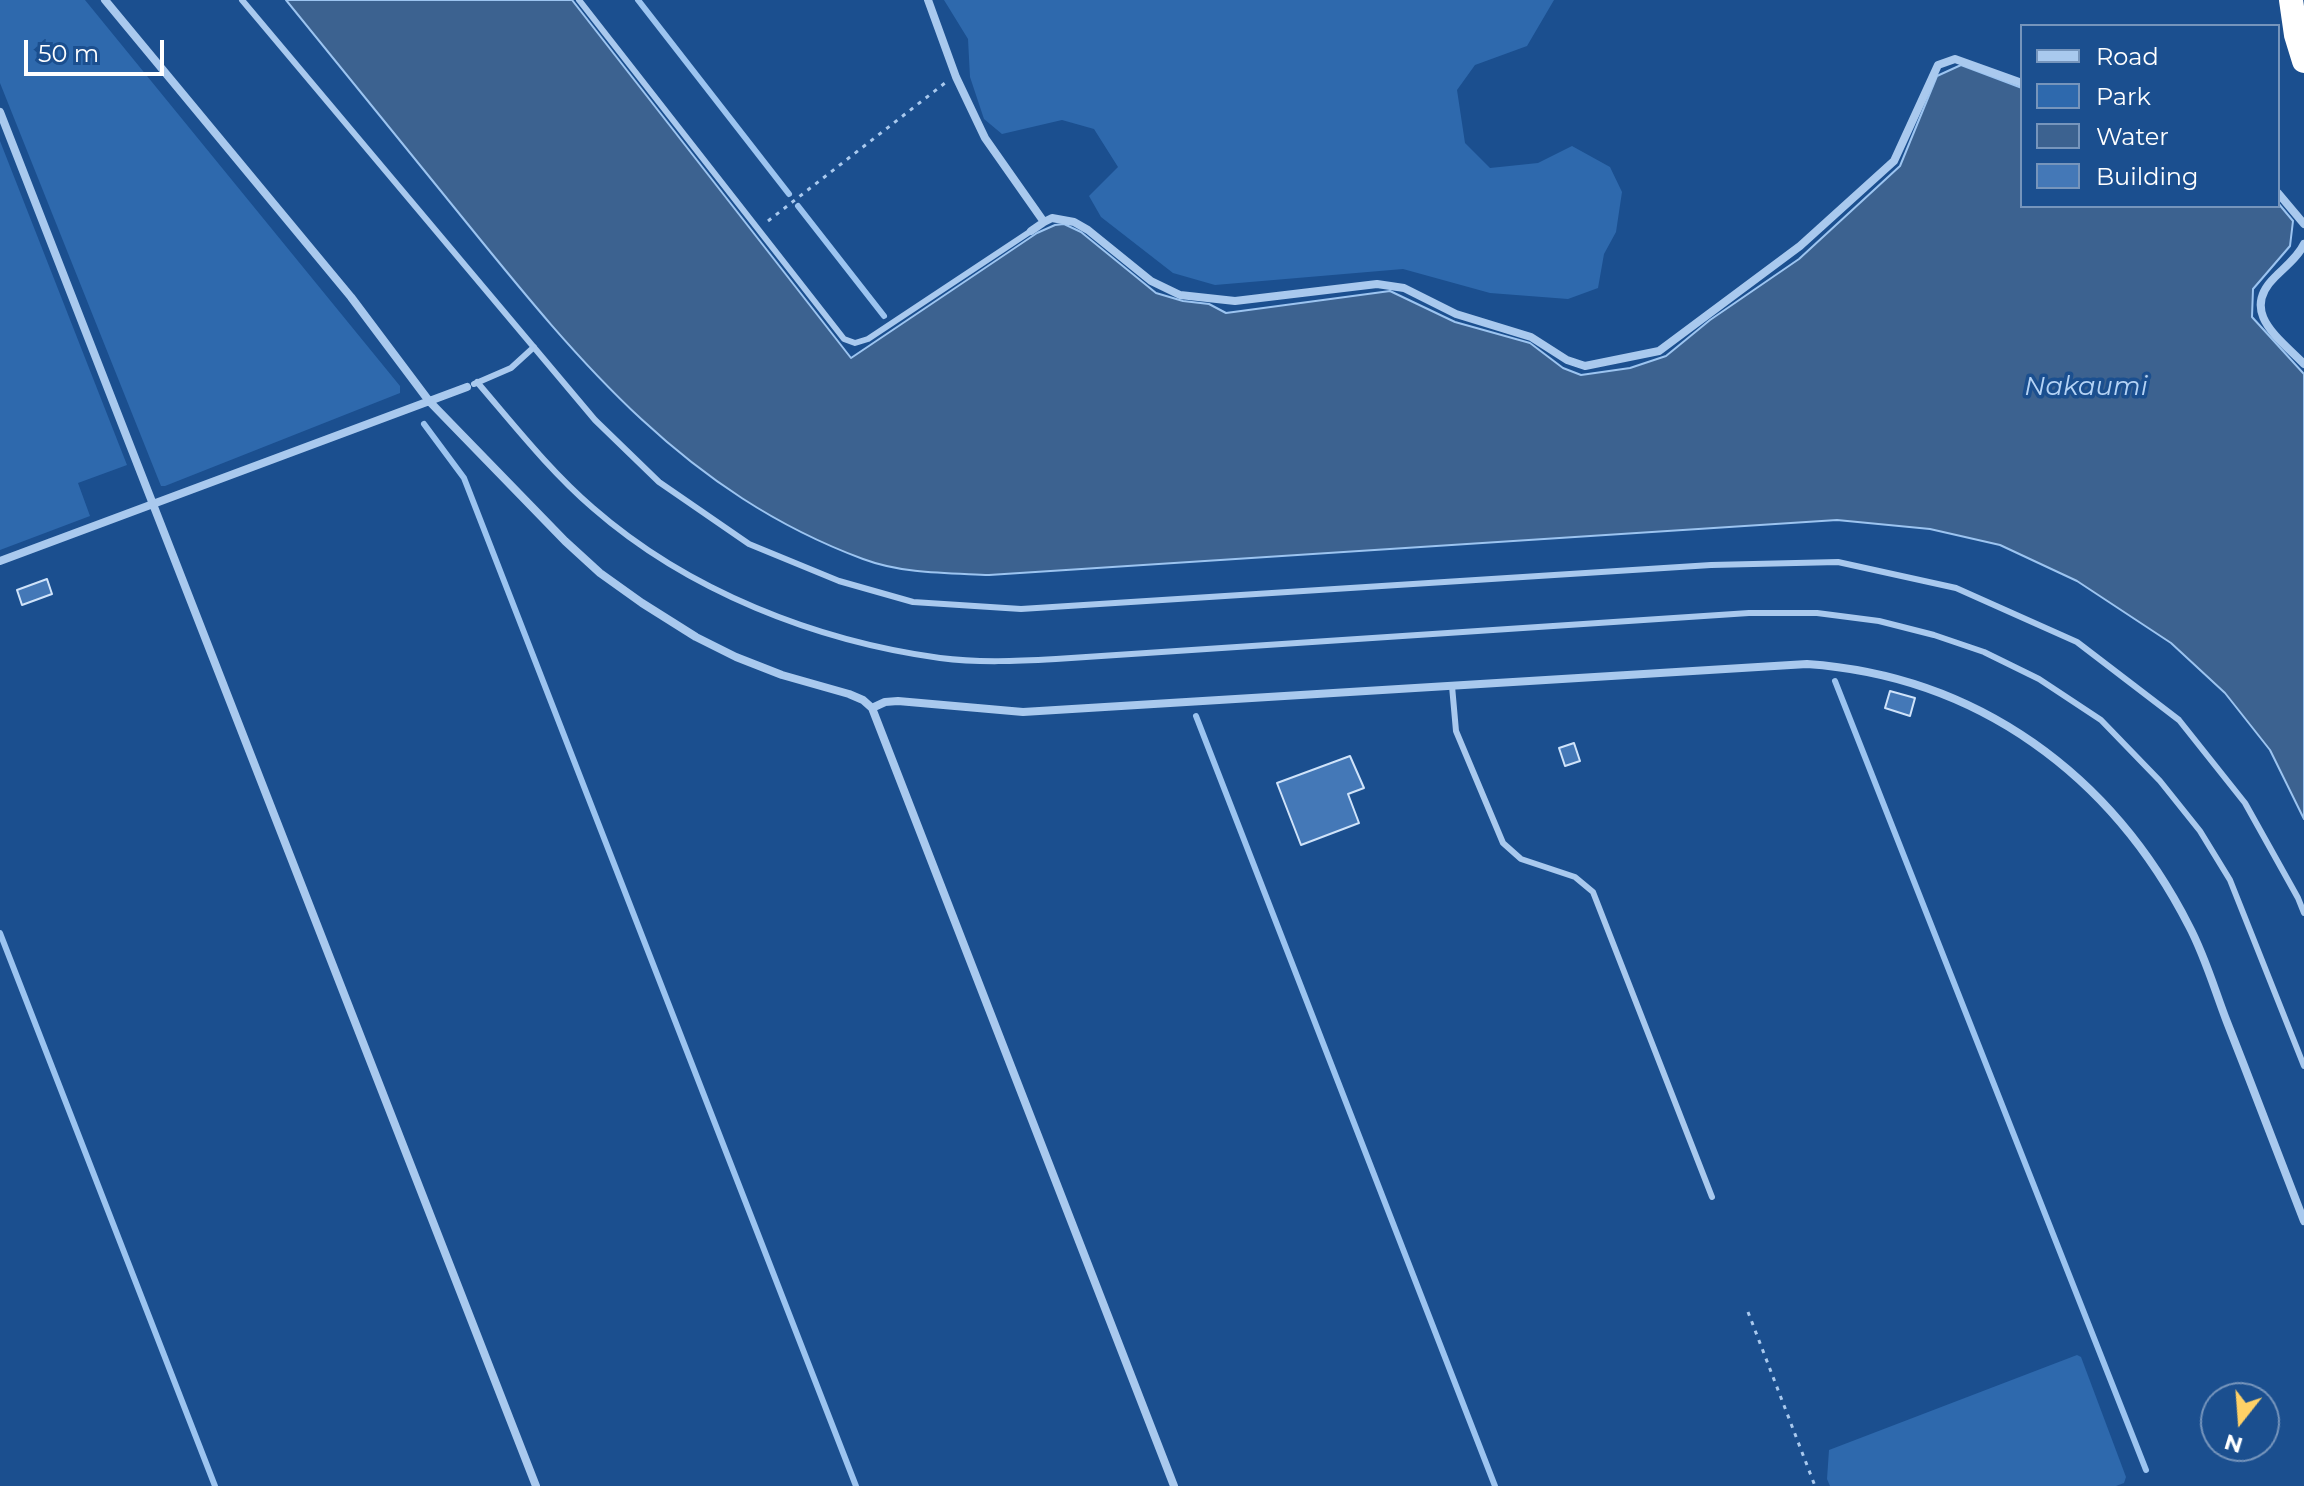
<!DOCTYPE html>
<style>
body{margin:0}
#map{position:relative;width:2304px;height:1486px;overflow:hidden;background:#1b4f8f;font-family:Montserrat,sans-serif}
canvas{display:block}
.legend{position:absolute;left:2020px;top:24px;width:260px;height:184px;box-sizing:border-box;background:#1b4f8f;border:2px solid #7695bc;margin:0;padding:10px 14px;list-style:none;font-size:24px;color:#fff}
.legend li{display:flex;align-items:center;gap:16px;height:40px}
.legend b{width:40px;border:2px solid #7695bc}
.north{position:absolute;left:2200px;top:1382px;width:80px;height:80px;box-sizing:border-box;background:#1b4f8f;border:2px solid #7695bc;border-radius:50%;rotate:197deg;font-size:22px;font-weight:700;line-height:32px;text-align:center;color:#fff}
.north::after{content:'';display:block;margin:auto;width:28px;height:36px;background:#ffd166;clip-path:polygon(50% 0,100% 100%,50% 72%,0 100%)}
.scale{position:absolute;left:24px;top:40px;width:140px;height:36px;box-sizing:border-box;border:4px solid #fff;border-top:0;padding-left:10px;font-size:24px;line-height:28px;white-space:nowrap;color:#fff;-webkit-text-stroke:6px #1b4f8f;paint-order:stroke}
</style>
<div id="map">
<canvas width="2304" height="1486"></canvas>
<ul class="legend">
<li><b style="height:10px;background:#a9c9ee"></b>Road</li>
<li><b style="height:22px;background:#2e69ad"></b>Park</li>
<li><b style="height:22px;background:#3c6290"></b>Water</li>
<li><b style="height:22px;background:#4478b7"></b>Building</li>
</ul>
<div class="north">N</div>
<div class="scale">50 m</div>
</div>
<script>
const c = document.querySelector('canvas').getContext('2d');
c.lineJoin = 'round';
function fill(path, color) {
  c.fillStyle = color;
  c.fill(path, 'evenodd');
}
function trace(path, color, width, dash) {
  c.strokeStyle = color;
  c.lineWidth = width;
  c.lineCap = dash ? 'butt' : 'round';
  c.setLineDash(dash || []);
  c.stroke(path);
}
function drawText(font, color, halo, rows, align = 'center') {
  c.font = font + ' Montserrat,sans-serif';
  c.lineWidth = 7;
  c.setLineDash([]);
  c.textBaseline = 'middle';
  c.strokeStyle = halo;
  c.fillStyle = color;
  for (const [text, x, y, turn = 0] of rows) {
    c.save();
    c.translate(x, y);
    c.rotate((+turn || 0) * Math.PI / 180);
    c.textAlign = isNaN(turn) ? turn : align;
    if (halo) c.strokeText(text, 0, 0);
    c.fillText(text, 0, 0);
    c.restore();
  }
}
fill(new Path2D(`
 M0 0H85L400 386V393L165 486H161L0 83Z
 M944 0H1554L1527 46 1475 65 1457 90 1465 143 1490 168 1538 163 1572 146 1610 167 1622 192 1616 232 1604 254 1598 288 1568 299 1490 293 1403 269 1215 285 1173 273 1101 217 1089 196 1118 167 1094 129 1062 120 1002 134 984 119 970 77 968 39Z
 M0 141 127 465 78 483 90 516 0 550Z
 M2077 1355 2081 1357 2126 1477 2124 1483 2116 1486H1830L1827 1479 1829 1450Z`), '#2e69ad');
const water = new Path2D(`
 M286 0H572L851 358 1037 233 1055 225 1064 224 1081 232 1156 293 1183 301 1209 304 1226 313 1390 291 1455 322 1530 343 1563 368 1581 375 1630 368 1666 356 1710 320 1799 259 1900 166 1937 76 1961 65 2022 88V206H2278V203L2293 221 2290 246 2253 289 2252 317 2304 374V819L2270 750 2225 693 2171 643 2077 581 2000 545 1930 529 1837 520 989 575C947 573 903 574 863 559 686 493 581 364 466 222 406 148 346 74 286 0Z`);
fill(water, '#3c6290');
trace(water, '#9cc4f0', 2);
trace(new Path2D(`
 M638 0 789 194
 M798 206 884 316
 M424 424 464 478 856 1486
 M1835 681 2146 1470
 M1196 716 1495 1486
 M0 933 215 1486`), '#9cc4f0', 6);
const building = new Path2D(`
 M47 579 52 594 22 605 17 590Z
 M1890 691 1915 698 1910 716 1885 708Z
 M1574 743 1580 761 1565 766 1559 748Z
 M1350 756 1364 788 1348 794 1359 823 1301 845 1277 783Z`);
fill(building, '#4478b7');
trace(building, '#cfe3fa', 2);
trace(new Path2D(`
 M768 221 945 83
 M1748 1312 1815 1486`), '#a9c9ee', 3, [4, 6]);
trace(new Path2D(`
 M242 0 595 420 659 482 749 544 839 581 913 602 1021 609 1711 565 1838 562 1956 588 2077 642 2179 720 2245 803 2298 898 2304 913
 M579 0 844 339 855 343 868 339 1031 231
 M477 382C514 425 550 471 593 508 688 591 816 641 940 658 979 663 1018 661 1056 659L1749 613H1817L1879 621 1934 635 1984 652 2039 679 2101 720 2160 781 2200 831 2230 880 2304 1066
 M474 384 511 368 534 347
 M1452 686 1456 731 1503 843 1521 859 1575 877 1593 892 1712 1197`), '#a9c9ee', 6);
trace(new Path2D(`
 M105 0 351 297 429 401 565 541 600 573 642 603 696 637 736 657 782 675 849 694 863 700 872 708 1174 1486
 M928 0 956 77 985 138 1044 222 1052 218 1074 222 1088 230 1151 281 1180 295 1235 301 1377 284 1404 288 1456 314 1531 337 1567 360 1585 366 1659 351 1800 246 1894 161 1938 65 1955 59 2022 83
 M0 112 536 1486
 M2278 193 2304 224
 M1031 231 1044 222
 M2304 244C2298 257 2285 267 2275 277 2239 312 2279 338 2304 364
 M0 561 467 387
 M872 708 885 702 898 701 1023 712 1807 664C1978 676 2112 775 2189 926 2205 956 2215 991 2227 1022 2253 1088 2278 1154 2304 1221`), '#a9c9ee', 8);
trace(new Path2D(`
 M2291 0 2296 35 2304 61`), '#fff', 24);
drawText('italic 26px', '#b5d3f5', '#1b4f8f', [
 ["Nakaumi",2086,387]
]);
</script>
